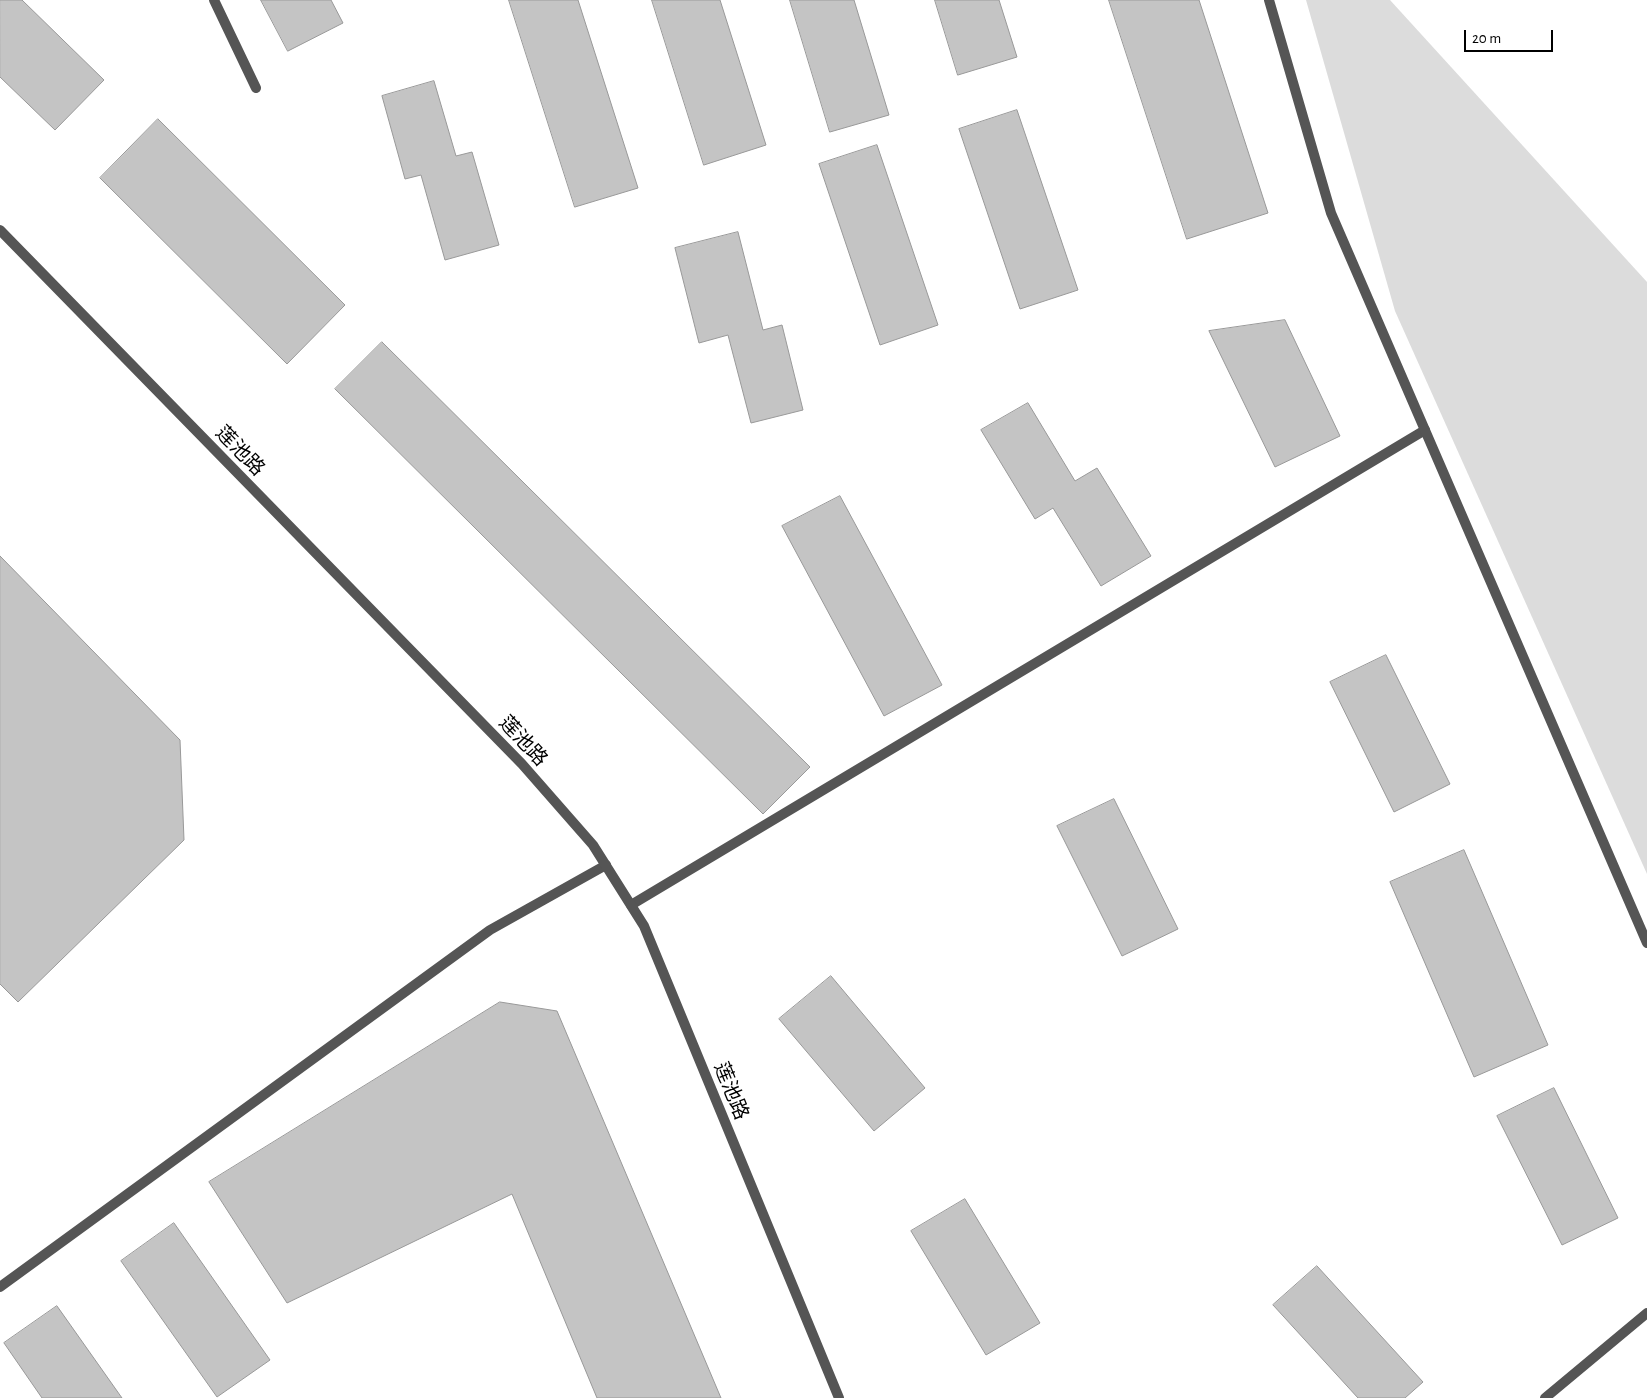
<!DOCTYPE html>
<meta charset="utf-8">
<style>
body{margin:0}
#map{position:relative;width:1647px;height:1398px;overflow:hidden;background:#fff;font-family:"Alegreya Sans",sans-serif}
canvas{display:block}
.scale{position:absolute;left:1464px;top:30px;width:89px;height:22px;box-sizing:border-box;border:2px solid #000;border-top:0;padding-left:6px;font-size:15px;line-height:18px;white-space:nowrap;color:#000;-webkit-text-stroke:4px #fff;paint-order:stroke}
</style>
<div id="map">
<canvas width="1647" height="1398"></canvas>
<div class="scale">20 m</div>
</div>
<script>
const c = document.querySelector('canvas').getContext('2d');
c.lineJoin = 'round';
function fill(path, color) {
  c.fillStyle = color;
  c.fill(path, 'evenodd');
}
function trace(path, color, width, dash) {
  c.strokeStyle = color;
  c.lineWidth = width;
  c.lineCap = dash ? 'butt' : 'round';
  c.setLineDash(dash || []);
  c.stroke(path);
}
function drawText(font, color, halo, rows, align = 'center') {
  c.font = font + ' "Alegreya Sans","Noto Sans SC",sans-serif';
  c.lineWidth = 4.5;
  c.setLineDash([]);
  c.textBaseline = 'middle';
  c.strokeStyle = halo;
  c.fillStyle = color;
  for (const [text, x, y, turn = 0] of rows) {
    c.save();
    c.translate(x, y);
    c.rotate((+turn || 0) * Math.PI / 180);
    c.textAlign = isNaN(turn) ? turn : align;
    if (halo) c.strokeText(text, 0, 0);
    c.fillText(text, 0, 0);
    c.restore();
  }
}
fill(new Path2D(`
 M1306 0H1390L1647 282V874L1395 311Z`), '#dcdcdc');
const building = new Path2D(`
 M0 0H22L104 80 55 130 0 77Z
 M261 0H331L343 23 288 51Z
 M509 0H578L638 188 575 207Z
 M652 0H720L766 145 704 165Z
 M790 0H854L889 115 830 132Z
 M935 0H999L1017 57 958 75Z
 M1109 0H1199L1268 213 1187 239Z
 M434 81 456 156 472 152 499 245 445 260 421 175 405 179 382 96Z
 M1017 110 1078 290 1020 309 959 129Z
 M158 119 345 305 287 364 100 178Z
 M877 145 938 325 880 345 819 164Z
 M738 232 763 330 782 325 803 410 751 423 728 335 699 343 675 248Z
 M1285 320 1340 436 1275 467 1209 331Z
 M382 342 810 767 763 814 335 389Z
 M1028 403 1075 481 1097 468 1151 556 1101 586 1053 508 1035 519 981 430Z
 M840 496 942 685 884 716 782 526Z
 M0 556 180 740 184 840 18 1002 0 984Z
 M1386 655 1450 784 1394 812 1330 682Z
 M1114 799 1178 929 1122 956 1057 826Z
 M1464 850 1548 1045 1474 1077 1390 882Z
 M831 976 925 1088 874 1131 779 1019Z
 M500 1002 557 1011 721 1398H597L512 1194 287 1303 209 1182Z
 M1554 1088 1618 1218 1562 1245 1497 1116Z
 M965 1199 1040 1323 986 1355 911 1231Z
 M174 1223 270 1360 217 1397 121 1261Z
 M1317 1266 1423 1382 1405 1398H1358L1273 1305Z
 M57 1306 122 1398H42L4 1343Z`);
fill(building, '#c4c4c4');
trace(building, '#999', 1);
trace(new Path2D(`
 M214 0 256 88
 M631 905 1425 430
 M0 1287 490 930 606 865`), '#555', 10);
trace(new Path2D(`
 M1269 0 1331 213 1647 943
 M0 230 522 764 593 845 644 926 839 1398
 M1545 1398 1647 1313`), '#555', 10);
drawText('20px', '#000', '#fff', [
 ["莲池路",240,451,46],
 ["莲池路",523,741,47],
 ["莲池路",731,1091,68]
]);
</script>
